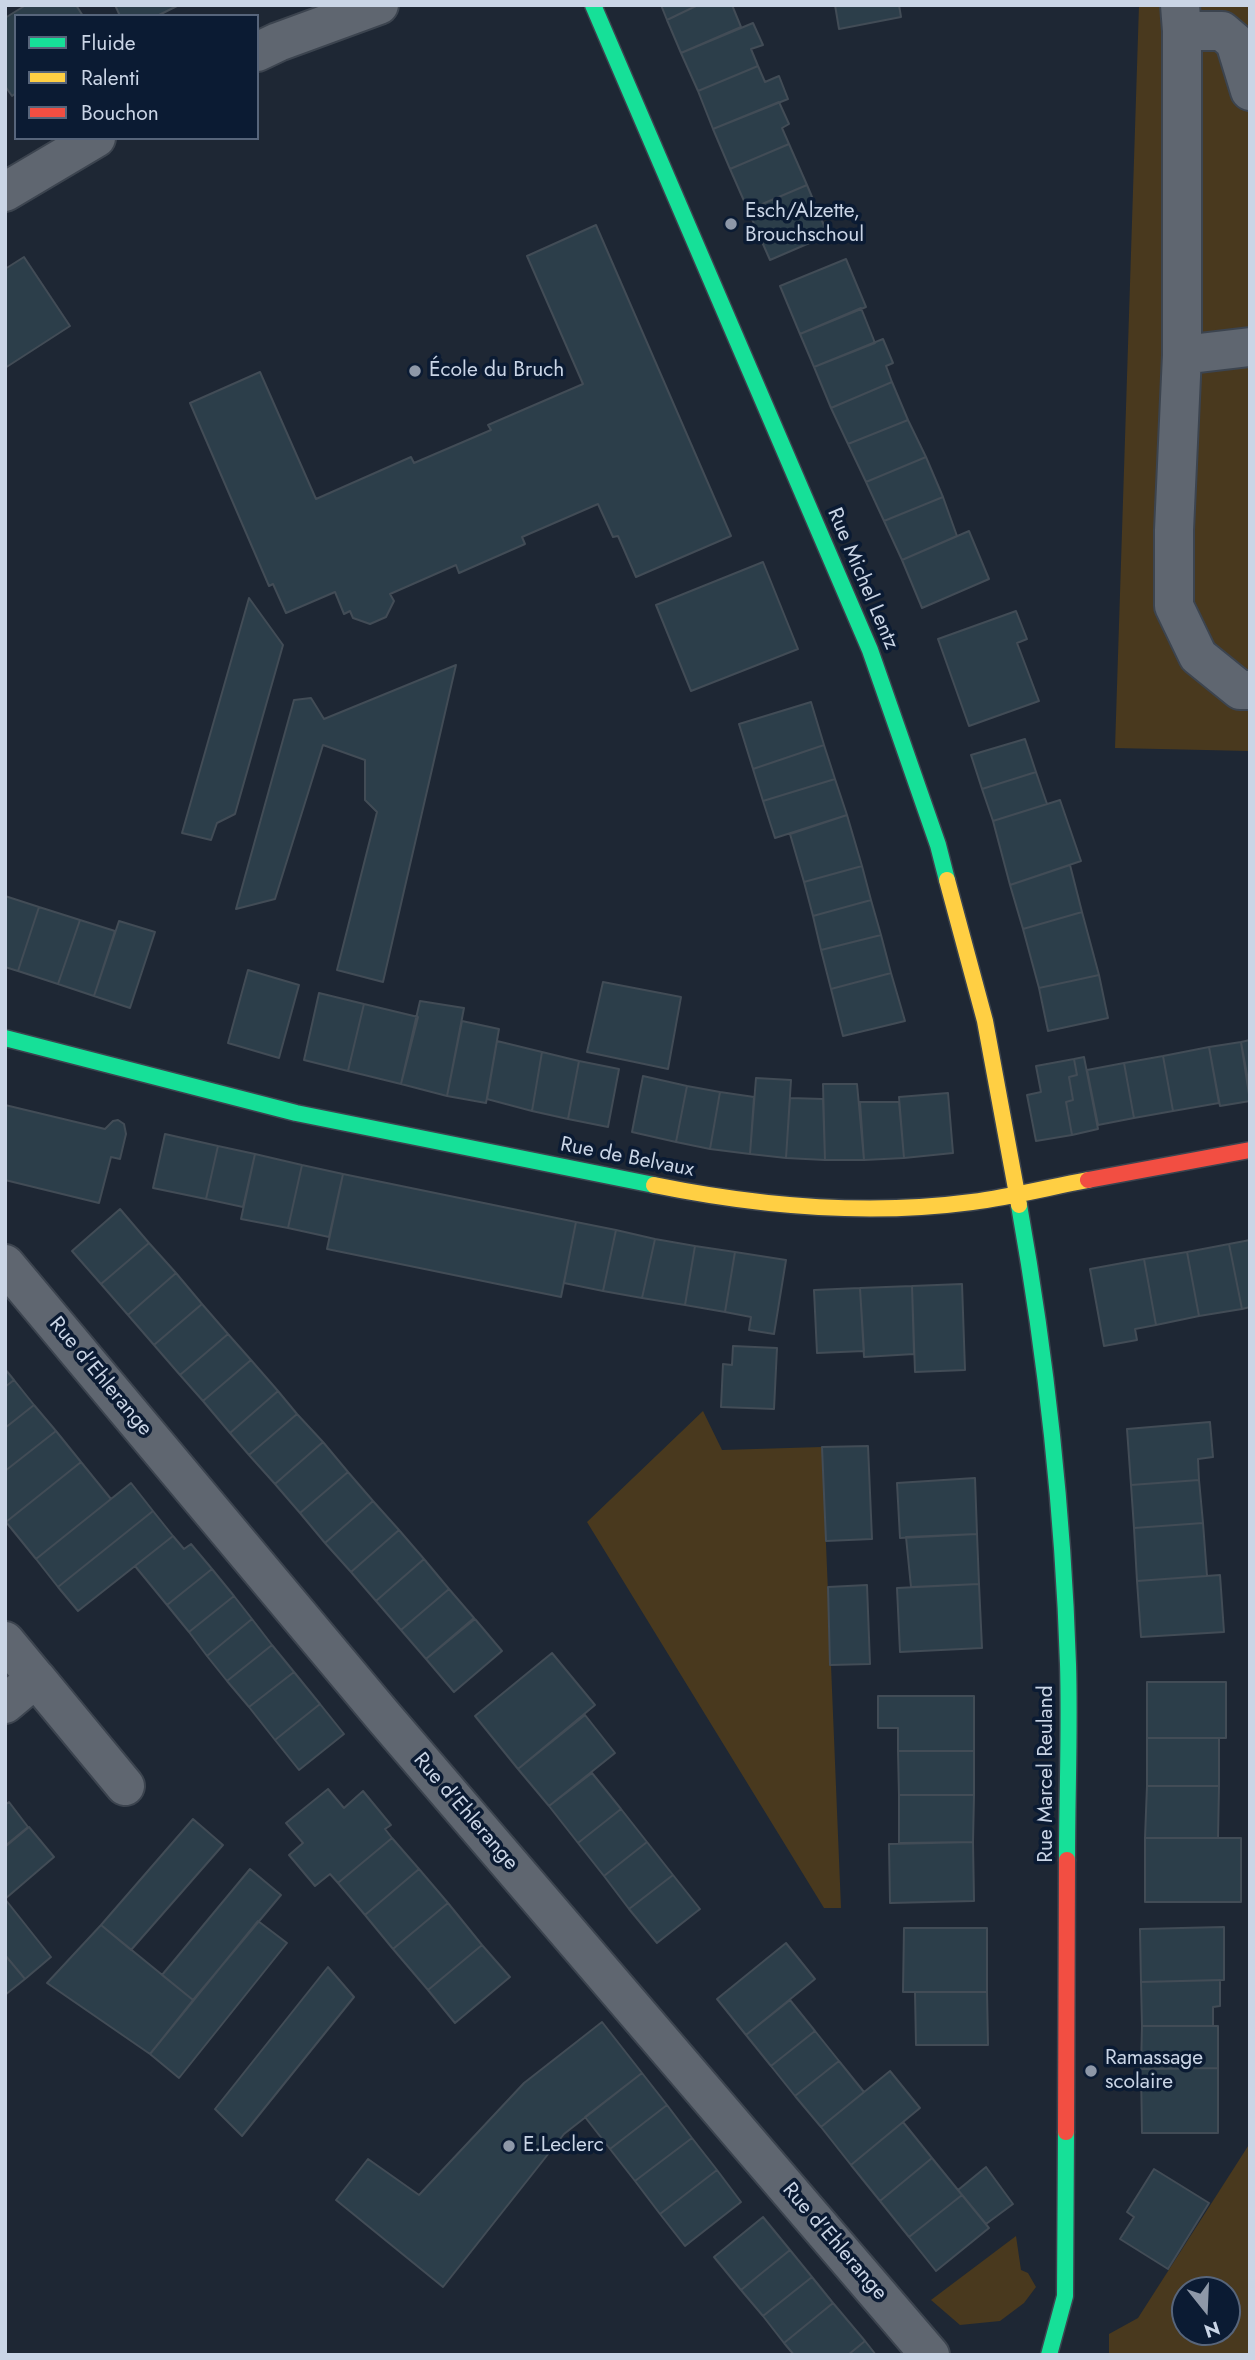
<!DOCTYPE html>
<meta charset="utf-8">
<style>
body{margin:0}
#map{position:relative;width:1255px;height:2360px;overflow:hidden;background:#1e2734;font-family:Jost,sans-serif}
canvas{display:block}
.frame{position:absolute;inset:0;border:7px solid #cad5e6;pointer-events:none}
.legend{position:absolute;left:14px;top:14px;width:245px;height:126px;box-sizing:border-box;background:#0b1b33;border:2px solid #57657b;margin:0;padding:9px 12px;list-style:none;font-size:21px;color:#cad5e6}
.legend li{display:flex;align-items:center;gap:14px;height:35px}
.legend b{width:35px;border:2px solid #57657b}
.north{position:absolute;left:1171px;top:2276px;width:70px;height:70px;box-sizing:border-box;background:#0b1b33;border:2px solid #57657b;border-radius:50%;rotate:162deg;font-size:19px;font-weight:700;line-height:28px;text-align:center;color:#cad5e6}
.north::after{content:'';display:block;margin:auto;width:24px;height:32px;background:#8e98a8;clip-path:polygon(50% 0,100% 100%,50% 72%,0 100%)}
</style>
<div id="map">
<canvas width="1255" height="2360"></canvas>
<div class="frame"></div>
<ul class="legend">
<li><b style="height:9px;background:#16e098"></b>Fluide</li>
<li><b style="height:9px;background:#ffcf43"></b>Ralenti</li>
<li><b style="height:9px;background:#f24e42"></b>Bouchon</li>
</ul>
<div class="north">N</div>
</div>
<script>
const c = document.querySelector('canvas').getContext('2d');
c.lineJoin = 'round';
function fill(path, color) {
  c.fillStyle = color;
  c.fill(path, 'evenodd');
}
function trace(path, color, width, dash) {
  c.strokeStyle = color;
  c.lineWidth = width;
  c.lineCap = dash ? 'butt' : 'round';
  c.setLineDash(dash || []);
  c.stroke(path);
}
function drawText(font, color, halo, rows, align = 'center') {
  c.font = font + ' Jost,sans-serif';
  c.lineWidth = 7;
  c.setLineDash([]);
  c.textBaseline = 'middle';
  c.strokeStyle = halo;
  c.fillStyle = color;
  for (const [text, x, y, turn = 0] of rows) {
    c.save();
    c.translate(x, y);
    c.rotate((+turn || 0) * Math.PI / 180);
    c.textAlign = isNaN(turn) ? turn : align;
    if (halo) c.strokeText(text, 0, 0);
    c.fillText(text, 0, 0);
    c.restore();
  }
}
fill(new Path2D(`
 M1139 5H1250V751L1115 748Z
 M703 1411 722 1450 822 1447 841 1908H824L587 1522Z
 M1250 2143V2355H1109V2334L1138 2318ZM1227 2290V2332H1185V2290Z
 M1016 2236 1021 2270 1028 2273 1036 2287 1024 2303 1000 2321 960 2325 931 2300Z`), '#49391e');
const building = new Path2D(`
 M26 5H76L83 16H16V93L12 96 5 86V18Z
 M115 5H179L157 16H120Z
 M661 5H698L667 20Z
 M698 5H732L741 27 681 53 667 20Z
 M835 5H899L901 17 839 29Z
 M753 23 763 45 751 49 758 66 698 91 681 53Z
 M758 66 765 82 779 76 788 99 713 129 698 91Z
 M779 102 789 124 782 128 789 144 730 169 713 129Z
 M789 144 807 185 748 210 730 169Z
 M807 185 828 235 770 260 748 210Z
 M596 225 731 536 636 577 618 536 613 537 598 504 522 537 525 544 459 573 456 565 390 594 394 601 386 617 370 624 353 618 350 611 344 614 335 592 286 613 273 584 269 586 190 403 260 372 316 499 411 457 414 463 491 430 488 425 583 384 527 256Z
 M24 257 70 326 5 368V269Z
 M846 259 866 307 800 334 780 286Z
 M861 308 875 343 814 367 800 334Z
 M883 339 893 363 886 366 892 382 831 408 814 367Z
 M892 382 908 420 848 444 831 408Z
 M908 420 926 457 866 482 848 444Z
 M926 457 943 497 884 521 866 482Z
 M943 497 957 536 902 560 884 521Z
 M969 531 989 579 922 608 902 560Z
 M763 562 798 649 691 691 656 605Z
 M249 598 283 645 235 814 217 823 211 840 182 833Z
 M1016 611 1027 639 1017 643 1039 701 969 726 938 639Z
 M456 665 383 982 337 970 377 812 365 800V760L323 745 275 899 236 909 294 700 311 698 324 719Z
 M811 702 824 745 753 769 739 724Z
 M1025 739 1036 772 982 789 971 755Z
 M824 745 835 779 763 801 753 769Z
 M1036 772 1047 804 993 821 982 789Z
 M835 779 847 815 775 838 763 801Z
 M1060 800 1081 861 1010 885 993 821Z
 M847 815 862 866 804 882 790 834Z
 M1070 865 1082 912 1023 929 1010 885Z
 M862 866 871 900 813 916 804 882Z
 M5 896 39 907 18 971 5 967Z
 M871 900 881 935 821 950 813 916Z
 M39 907 80 920 58 984 18 971Z
 M1082 912 1099 975 1039 988 1023 929Z
 M80 920 115 931 94 996 58 984Z
 M119 921 155 932 130 1008 94 996Z
 M881 935 891 973 831 989 821 950Z
 M248 970 299 985 279 1058 228 1043Z
 M891 973 905 1021 843 1036 831 989Z
 M1099 975 1108 1018 1048 1031 1039 988Z
 M603 982 681 997 668 1069 587 1052Z
 M319 993 364 1004 348 1071 304 1060Z
 M420 1001 464 1008 447 1096 401 1084Z
 M364 1004 418 1017 401 1084 348 1071Z
 M462 1021 499 1029 486 1103 447 1096Z
 M1250 1040V1091L1241 1042Z
 M497 1041 542 1052 532 1111 487 1099Z
 M1241 1042 1250 1101 1220 1106 1209 1047Z
 M1209 1047 1219 1103 1173 1111 1163 1056Z
 M542 1052 579 1061 568 1119 532 1111Z
 M1163 1056 1173 1111 1134 1118 1124 1063Z
 M1084 1057 1098 1129 1072 1135 1066 1102 1073 1100 1069 1077 1077 1075 1074 1059Z
 M1074 1059 1077 1075 1069 1077 1073 1100 1066 1102 1072 1135 1036 1141 1027 1095 1041 1092 1036 1066Z
 M579 1061 619 1069 608 1127 568 1119Z
 M1124 1063 1134 1118 1098 1125 1087 1070Z
 M643 1076 687 1086 676 1142 632 1132Z
 M756 1078 791 1080 786 1158 750 1154Z
 M823 1084H857L864 1160H825Z
 M687 1086 720 1092 710 1149 676 1142Z
 M720 1092 754 1097 750 1154 710 1149Z
 M948 1093 953 1153 904 1158 899 1097Z
 M790 1098 823 1099 825 1160 786 1158Z
 M860 1102H899L904 1158 864 1160Z
 M5 1105 105 1129 113 1121 118 1120 124 1124 126 1134 120 1159 111 1157 99 1203 5 1180Z
 M165 1134 218 1146 206 1199 153 1188Z
 M218 1146 255 1154 243 1207 206 1199Z
 M255 1154 302 1165 288 1228 241 1219Z
 M302 1165 343 1174 329 1237 288 1228Z
 M343 1174 576 1222 561 1297 327 1249Z
 M120 1209 149 1243 101 1284 72 1251Z
 M576 1222 616 1230 603 1291 564 1283Z
 M616 1230 655 1239 642 1298 603 1291Z
 M655 1239 695 1246 685 1305 642 1298Z
 M1250 1240V1307L1242 1309 1229 1244Z
 M149 1243 176 1273 128 1315 101 1284Z
 M1229 1244 1242 1309 1199 1316 1187 1252Z
 M695 1246 735 1252 725 1312 685 1305Z
 M735 1252 786 1260 774 1334 749 1330 751 1317 725 1312Z
 M1187 1252 1199 1316 1156 1325 1144 1259Z
 M1144 1259 1156 1325 1135 1329 1137 1340 1104 1346 1090 1269Z
 M176 1273 202 1304 154 1345 128 1315Z
 M962 1284 965 1370 915 1372 912 1286Z
 M912 1286 914 1354 864 1357 860 1288Z
 M860 1288 864 1351 817 1353 814 1290Z
 M202 1304 228 1334 180 1375 154 1345Z
 M228 1334 251 1360 203 1401 180 1375Z
 M733 1346 777 1348 774 1409 721 1407 723 1364 732 1365Z
 M251 1360 278 1391 230 1433 203 1401Z
 M5 1369 14 1380 5 1387Z
 M14 1380 34 1405 5 1428V1387Z
 M278 1391 297 1414 249 1455 230 1433Z
 M34 1405 56 1431 5 1471V1428Z
 M297 1414 323 1442 275 1484 249 1455Z
 M1210 1422 1213 1457 1198 1459 1199 1480 1131 1485 1127 1429Z
 M56 1431 81 1462 6 1522 5 1471Z
 M323 1442 348 1472 300 1513 275 1484Z
 M868 1446 872 1539 826 1541 822 1447Z
 M81 1462 111 1499 36 1559 6 1522Z
 M348 1472 373 1501 325 1543 300 1513Z
 M975 1478 977 1534 900 1538 897 1483Z
 M1199 1480 1203 1523 1134 1528 1131 1485Z
 M131 1483 153 1511 58 1587 36 1559Z
 M373 1501 399 1530 351 1572 325 1543Z
 M153 1511 173 1536 78 1611 58 1587Z
 M1203 1523 1207 1576 1137 1581 1134 1528Z
 M399 1530 424 1559 376 1601 351 1572Z
 M977 1534 979 1584 911 1587 906 1537Z
 M173 1536 184 1549 191 1544 212 1569 167 1605 135 1566Z
 M424 1559 449 1589 401 1630 376 1601Z
 M212 1569 234 1596 189 1632 167 1605Z
 M1220 1575 1224 1632 1141 1637 1137 1581Z
 M979 1584 982 1648 900 1652 897 1588Z
 M867 1585 870 1664 830 1665 828 1587Z
 M449 1589 474 1618 426 1659 401 1630Z
 M234 1596 252 1619 207 1656 189 1632Z
 M252 1619 272 1645 227 1681 207 1656Z
 M475 1619 502 1651 454 1692 426 1659Z
 M272 1645 294 1672 249 1707 227 1681Z
 M552 1653 595 1705 518 1769 475 1716Z
 M294 1672 320 1704 275 1740 249 1707Z
 M1147 1682H1226V1738H1147Z
 M878 1696H974V1751H898V1728H878Z
 M320 1704 344 1734 299 1770 275 1740Z
 M585 1715 615 1753 549 1806 518 1769Z
 M1147 1738H1219V1786H1147Z
 M898 1751H974V1795H899Z
 M592 1773 621 1809 578 1843 549 1806Z
 M1147 1786H1219L1218 1838H1145Z
 M328 1789 344 1808 363 1791 391 1825 385 1829 392 1838 338 1883 330 1874 315 1886 289 1855 303 1843 286 1823Z
 M899 1795H974L973 1842 899 1843Z
 M9 1802 28 1827 5 1846V1805Z
 M621 1809 647 1842 604 1876 578 1843Z
 M193 1819 223 1845 131 1950 101 1925Z
 M29 1827 54 1857 5 1899V1847Z
 M392 1838 419 1869 365 1915 338 1883Z
 M1145 1838H1241V1902H1145Z
 M647 1842 673 1875 629 1909 604 1876Z
 M973 1842 974 1901 890 1903 889 1844Z
 M250 1869 281 1895 193 2000 162 1975Z
 M419 1869 448 1903 393 1949 365 1915Z
 M673 1875 700 1909 657 1943 629 1909Z
 M5 1899 51 1957 25 1979 5 1955Z
 M448 1903 482 1945 428 1990 393 1949Z
 M258 1921 287 1943 179 2078 150 2054Z
 M101 1925 193 2000 150 2054 47 1983Z
 M1224 1927V1980L1141 1982 1140 1929Z
 M904 1928H987V1992H903Z
 M786 1943 815 1979 746 2035 717 1999Z
 M482 1945 510 1977 455 2023 428 1990Z
 M5 1955 25 1979 5 1995Z
 M328 1967 354 1997 242 2136 215 2109Z
 M1220 1980V2006L1213 2007V2026H1142L1141 1982Z
 M915 1992H987L988 2045H916Z
 M790 2000 815 2031 771 2066 746 2035Z
 M602 2022 642 2073 564 2134 443 2287 336 2200 368 2159 419 2195 524 2083Z
 M1142 2026H1218V2068L1141 2069Z
 M815 2031 839 2061 795 2096 771 2066Z
 M839 2061 864 2092 821 2127 795 2096Z
 M1218 2068V2133H1142L1141 2069Z
 M890 2071 920 2108 851 2165 821 2127Z
 M642 2073 667 2105 610 2149 585 2117Z
 M667 2105 692 2138 635 2181 610 2149Z
 M903 2122 932 2158 880 2201 851 2165Z
 M692 2138 717 2170 660 2214 635 2181Z
 M932 2158 962 2195 909 2237 880 2201Z
 M986 2167 1013 2204 986 2224 958 2190Z
 M1154 2169 1209 2203 1168 2269 1120 2239 1134 2217 1127 2212Z
 M717 2170 741 2202 685 2246 660 2214Z
 M962 2195 989 2228 936 2271 909 2237Z
 M763 2217 790 2250 741 2290 714 2257Z
 M790 2250 812 2277 763 2316 741 2290Z
 M812 2277 833 2303 784 2343 763 2316Z
 M833 2303 865 2341 848 2355H794L784 2343Z
 M865 2341 876 2355H848Z`);
fill(building, '#2c3e4a');
trace(building, '#424c56', 2);
const street = new Path2D(`
 M1180 5 1182 31V355L1174 530V606L1198 656 1240 690H1250
 M1182 31H1222L1235 42 1250 91
 M257 52 278 42 379 5
 M5 192 96 138
 M1182 355 1250 347
 M5 1264 383 1716 930 2355
 M5 1641 125 1786 36 1678 5 1704`);
const fast = new Path2D(`
 M593 5 870 650 938 845 947 880
 M5 1038 296 1113 654 1185
 M1019 1205C1046 1356 1063 1510 1068 1664 1070 1729 1067 1795 1067 1860
 M1049 2355 1065 2296 1066 2132`);
const slow = new Path2D(`
 M947 880 985 1021 1019 1205
 M654 1185C757 1206 867 1216 972 1202 1011 1197 1050 1187 1088 1180`);
const jam = new Path2D(`
 M1088 1180 1250 1150
 M1066 2132 1067 1860`);
trace(street, '#3c444f', 42);
trace(fast, '#3c444f', 19);
trace(slow, '#3c444f', 19);
trace(jam, '#3c444f', 19);
trace(street, '#5f6670', 38);
trace(fast, '#16e098', 16);
trace(slow, '#ffcf43', 16);
trace(jam, '#f24e42', 16);
for (const [x, y, r, color] of [
 [731,224,7,"#8e98a8"],
 [415,371,7,"#8e98a8"],
 [1091,2071,7,"#8e98a8"],
 [509,2146,7,"#8e98a8"]
]) {
  const dot = new Path2D();
  dot.arc(x, y, r, 0, 2 * Math.PI);
  c.fillStyle = color;
  c.fill(dot);
  trace(dot, '#0b1b33', 2.5);
}
drawText('21px', '#cad5e6', '#0b1b33', [
 ["Esch/Alzette,",745,212],
 ["Brouchschoul",745,236],
 ["École du Bruch",429,371],
 ["Ramassage",1105,2059],
 ["scolaire",1105,2083],
 ["E.Leclerc",523,2146]
], 'left');
drawText('21px', '#cad5e6', '#0b1b33', [
 ["Rue Michel Lentz",862,579,67],
 ["Rue de Belvaux",627,1158,11],
 ["Rue d'Ehlerange",100,1377,50],
 ["Rue Marcel Reuland",1047,1774,-90],
 ["Rue d'Ehlerange",465,1812,49],
 ["Rue d'Ehlerange",834,2242,49]
]);
</script>
